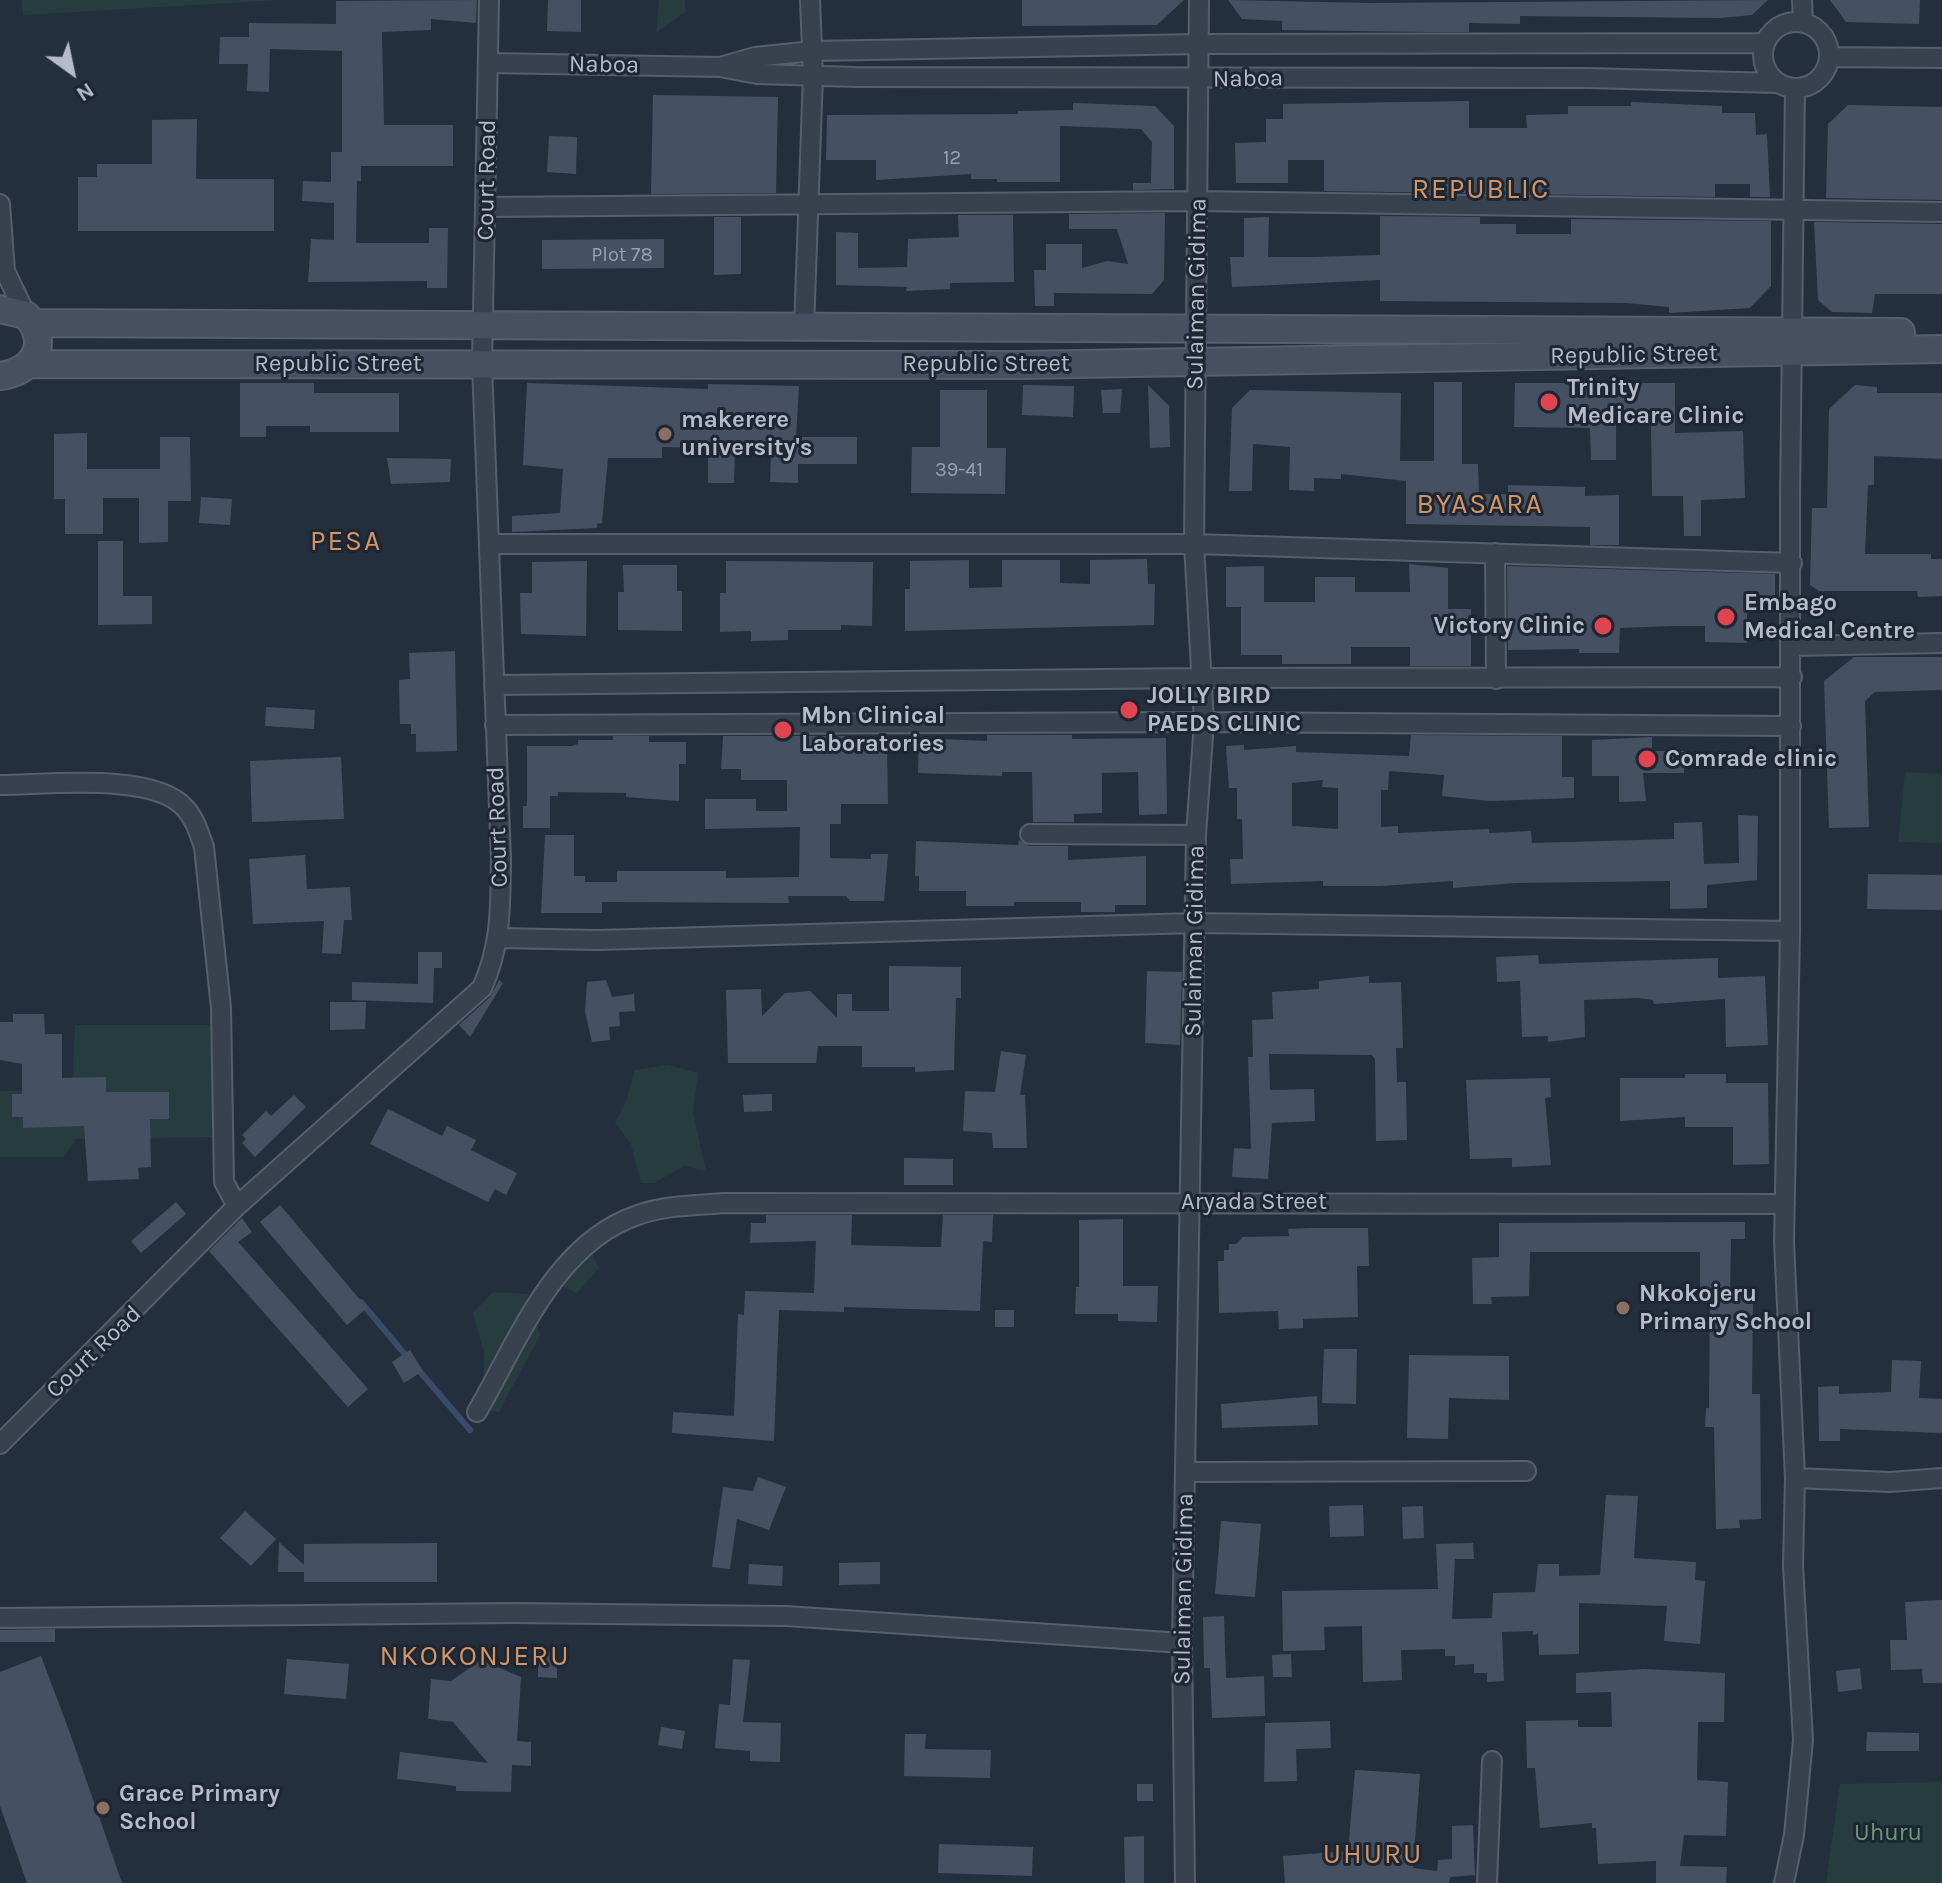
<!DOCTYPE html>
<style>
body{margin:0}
#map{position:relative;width:1942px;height:1883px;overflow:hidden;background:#242f3e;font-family:Karla,sans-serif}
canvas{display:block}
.north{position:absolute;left:32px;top:32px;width:80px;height:80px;-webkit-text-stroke:6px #1d2633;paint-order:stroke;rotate:147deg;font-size:22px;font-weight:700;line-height:32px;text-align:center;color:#b4bcc9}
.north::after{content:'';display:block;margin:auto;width:28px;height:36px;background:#b4bcc9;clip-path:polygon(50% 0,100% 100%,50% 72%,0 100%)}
</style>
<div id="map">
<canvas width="1942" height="1883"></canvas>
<div class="north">N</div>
</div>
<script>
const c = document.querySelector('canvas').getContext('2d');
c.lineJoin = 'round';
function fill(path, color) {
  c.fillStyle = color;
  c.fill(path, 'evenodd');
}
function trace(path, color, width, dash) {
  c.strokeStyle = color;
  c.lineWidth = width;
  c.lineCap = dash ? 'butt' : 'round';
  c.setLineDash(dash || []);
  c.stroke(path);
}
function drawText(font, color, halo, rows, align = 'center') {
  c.font = font + ' Karla,sans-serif';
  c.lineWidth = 6;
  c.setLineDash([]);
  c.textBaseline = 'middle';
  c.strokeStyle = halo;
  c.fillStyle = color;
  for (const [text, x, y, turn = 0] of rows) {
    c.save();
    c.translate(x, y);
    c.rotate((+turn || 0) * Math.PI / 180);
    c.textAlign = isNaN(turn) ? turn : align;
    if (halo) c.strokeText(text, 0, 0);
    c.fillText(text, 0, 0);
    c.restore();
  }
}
fill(new Path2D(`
 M22 0H280L23 15Z
 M659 0H685V12L656 33Z
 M1905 772 1942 774V843L1898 842Z
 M75 1025H218L216 1137 76 1139 64 1157H0V1091L72 1089Z
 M668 1065 698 1073 693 1113 706 1171 684 1166 654 1183H641L631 1144 615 1122 625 1104 635 1070Z
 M590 1250 599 1268 577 1293 555 1283Z
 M493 1292 528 1294 540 1335 499 1412 483 1409 484 1352 473 1313Z
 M1942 1782V1883H1826L1840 1784Z`), '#263c3f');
trace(new Path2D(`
 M361 1302 408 1358
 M415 1366 470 1430`), '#394c67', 6);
fill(new Path2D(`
 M477 0 476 23 431 19V30L382 32 384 125H453V166H361V181H357L356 243H429V228H448L447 288H427V281L308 282 311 239 334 240V203L302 201 303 181 331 182V152H342V51L270 49 269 92 247 91 248 64H219L220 37H249V23L336 24V1Z
 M548 0H581V32L547 31Z
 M1022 0H1184L1157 25 1022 26Z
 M1228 0 1371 3 1768 0 1752 15 1720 18 1520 16V24L1469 23V32H1428L1282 30V21L1242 19Z
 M1830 0H1920L1919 24 1846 22Z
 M653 95 778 97 776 193 651 194Z
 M1469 101V128H1527L1526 115 1568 114V106H1631V102L1722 106V113H1755L1756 135 1767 134 1770 197H1750V184H1715V197L1324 191V160H1288V183H1236L1235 143 1266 142V119H1283V104Z
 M1073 103 1155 106 1174 126V189L1133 190V183H1151L1152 142 1141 129 1060 126V182H997V179H971V174L876 180V160H826L827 115 1018 114V111L1073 110Z
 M1848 105 1942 107V200L1826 198 1828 124Z
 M197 119 196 179H274V231H78V177H97V164H152V120Z
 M549 136 577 137 576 174 547 172Z
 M1165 213 1164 280 1152 294 1054 293V306H1035L1034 270H1046V244H1082V268L1107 261 1128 264 1117 229H1069V214Z
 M958 215H1013L1014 282 950 283V289L906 291 907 287 836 285V232L858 233V268L907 267 908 239 959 237Z
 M1380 216 1480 217V224H1516V234H1571V219L1771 221V286L1750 308 1669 313V307L1626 303 1380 301V280L1232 287 1230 257H1244V218L1269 217 1268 257H1314L1380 255Z
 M714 217H741V274L714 275Z
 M1814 222 1942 224V294H1875L1872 313 1832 312 1818 300Z
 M664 239V268L542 269V240Z
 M1434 382H1462V464H1478L1479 494H1508V485L1585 487V496L1619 495V545H1590V527L1406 524V481L1341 474V479L1314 478V491L1289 490 1290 447 1253 444 1252 491H1229L1232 408 1250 390 1401 393 1400 461H1434Z
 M240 383H314V393H399V432H310V426H266V437H240Z
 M527 383 708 389V384L799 386 796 437H857V464H798V483L770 482 771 453H735L734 483H708V448L662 447V458H608L602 523 597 524V528L512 532V516L560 513 563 469 523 465Z
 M1515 383H1675V433L1743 431 1745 498 1701 500V536H1684L1683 496H1652L1651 422H1616V460H1591L1590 428 1514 427Z
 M1023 385 1074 386 1073 417 1022 415Z
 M1148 385 1169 406 1170 447 1150 448Z
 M1855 385 1877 387V393H1942V459L1874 456V485H1868L1865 554H1931V559H1942V596L1918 597 1917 591H1819L1810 585 1812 508H1827L1829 409Z
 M1122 389 1120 413H1103L1101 390Z
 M940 390H987V448H1006L1005 494 911 493 912 447H940Z
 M87 433V469H160V437H190L191 501H168V542L139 543V498H103V534H65V499H54V434Z
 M387 458 451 459 450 482 391 484Z
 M201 497 232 499 230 525 199 523Z
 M98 541H123V596H152V624L98 625Z
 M1147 559 1148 584H1155L1154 625 905 631V589H910V561L969 560V588L1002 587V560H1060V583L1090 584V560Z
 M587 561 586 636 521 634 520 593H532V562Z
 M726 561 873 562 872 626 841 625V630H788V640L751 641V631L720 632V593H726Z
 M1409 564 1448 568V609H1471V666H1410V647H1351V664H1282V655H1241V607H1226V567L1264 566V602H1315V577H1355V592H1410Z
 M623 565H677V591H682V631L618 630V592H624Z
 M1507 566 1775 574V603H1747V643L1705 642V626H1672L1620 628 1619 653H1579V649L1508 650Z
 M455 651 457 751 416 752V734H411V724H400L399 680 410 679 409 653Z
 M1854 657H1942V690L1875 692 1865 701 1869 827 1829 828 1824 681Z
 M266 707 315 710 314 729 265 726Z
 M987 735H1072V739L1166 738 1167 814 1139 815 1138 772 1102 773V813L1074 814V822H1033L1032 772H1002V776L918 773 919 738 987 741Z
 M1411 735 1562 736V777H1574V798L1490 801 1442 796 1444 775 1389 771 1388 790H1381V827L1398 826V833L1489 829V833L1531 831 1532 843 1674 839V823L1702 822 1704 864 1739 863 1738 815 1758 816 1757 880 1707 885V908L1670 909V881L1515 883 1453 888V881L1380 886H1323V881L1231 884 1230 859H1243L1242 819H1237V788H1229L1226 746 1244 745V750L1296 746V752L1409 756ZM1323 780 1322 787 1338 788V829L1292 826V783Z
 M613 736H649V742H686V764H679V801L626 797V793L558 792V796H550V828H523V806H527V746H572L578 744V740H613Z
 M723 736H845V747L887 746 888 804H841V824H830V858L871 859V854H888L884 901H850L846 896H788L789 903 602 902V913H541L545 835H574V876H585V882H617V871H726V878L799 877 800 827 705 829V799H756V811H787V780H741V769H721Z
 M1652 737V751H1684V773H1643L1646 801 1619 802V776H1592V740Z
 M341 757 344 819 252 822 250 761Z
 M1019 840 1029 846H1068V860L1146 856V905H1115V912H1081V902H1014V906H966V891H919V876H915L916 841 1018 845Z
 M305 855 307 889 350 887 352 920H344L341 954 322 953 324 921 253 924 249 859Z
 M1868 874 1942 875V910L1867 909Z
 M418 952H442V968H434L433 1003 352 1000V982L418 984Z
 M1538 955 1539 964 1718 958V978L1765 976 1768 1045 1726 1047 1725 999 1654 1004 1653 1000 1638 998 1584 1000 1585 1037 1548 1042V1036L1522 1037 1520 981 1497 982 1496 957Z
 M889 966 961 967V998H956L954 1070 915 1072V1067H862V1046H818L816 1063H728L726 990 761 989 762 1016 785 993 810 991 837 1018V994H852V1011H889Z
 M1147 971 1182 972 1180 1045 1145 1043Z
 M1369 976V983L1401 982 1403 1048H1396L1397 1082H1406L1407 1140 1376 1141 1375 1059 1372 1055 1269 1054 1270 1090 1314 1089 1315 1121 1272 1123 1268 1179 1232 1177 1234 1148 1251 1149 1248 1057H1253L1252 1020 1273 1019 1272 992 1319 989V981Z
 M499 980 503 983 470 1037 459 1025 490 997Z
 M606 980 612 997 634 994 635 1011 619 1012 620 1026 609 1027 610 1040 592 1042 585 1012 587 982Z
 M330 1002H366L365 1029 330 1030Z
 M13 1014H44L45 1034H62V1078L106 1077V1092H169V1119H150L151 1167 138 1168 139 1179 88 1181 84 1126 23 1128V1117H12V1094H22V1064L0 1060V1022H13Z
 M1001 1051 1026 1055 1020 1095H1025L1027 1148H993L992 1133 963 1131 965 1091 995 1092Z
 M1685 1074H1726V1083H1768L1769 1164 1733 1165V1127H1685V1117L1620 1121V1078H1685Z
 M1550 1078 1551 1097 1545 1098 1551 1165 1512 1167V1158L1470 1159 1466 1080Z
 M772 1094V1111L744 1112 743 1095Z
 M294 1095 306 1107 255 1157 242 1143 246 1139 242 1135 266 1111 271 1116Z
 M388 1109 442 1136 447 1126 476 1140 471 1150 517 1173 506 1195 495 1189 488 1202 370 1144Z
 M904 1158 953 1159V1185H904Z
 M176 1202 186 1214 141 1253 131 1241Z
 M280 1205 367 1308 347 1325 260 1222Z
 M766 1215H852L851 1245 925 1247H941L943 1215H993L992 1242 983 1241 980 1311 844 1307V1312L779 1310 774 1441 672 1433 673 1412 734 1416 738 1314 744 1315 745 1291 814 1293 816 1241 750 1243 751 1223H766Z
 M242 1218 252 1232 238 1242 368 1389 348 1407 209 1251Z
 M1123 1219V1286H1158L1157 1322 1118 1321V1314H1075L1076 1287H1079V1220Z
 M1745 1222V1239H1731L1730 1296H1753L1752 1394H1760L1761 1519 1739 1520 1740 1528 1716 1529 1714 1427H1705L1706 1408H1709L1710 1289H1700V1252H1530L1529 1296 1491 1297 1492 1304H1473L1472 1258 1499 1257V1223Z
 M1310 1228H1368L1369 1266H1357L1358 1317 1303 1319V1328L1279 1329 1278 1311 1219 1313 1218 1261H1224V1250H1229V1244H1236L1243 1237 1289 1236 1288 1229Z
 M995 1310H1014V1327H995Z
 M1324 1349H1357L1356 1404 1322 1403Z
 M410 1350 423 1371 404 1383 392 1362Z
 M1409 1355 1509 1356V1400L1449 1398 1448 1439 1407 1438Z
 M1892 1360 1921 1361 1919 1398 1942 1399V1433L1840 1429V1441H1819L1818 1387 1839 1386V1394L1891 1392Z
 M1317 1396 1318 1425 1222 1428 1221 1404Z
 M758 1477 786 1487 769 1530 737 1519 730 1569 712 1567 723 1487 753 1491Z
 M1606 1495 1638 1496 1634 1558 1696 1562 1695 1580 1705 1581 1700 1644 1664 1641 1667 1606 1579 1603V1654L1539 1655 1538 1634 1533 1635V1631L1502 1632 1504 1681 1487 1682V1673H1474V1664L1455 1665V1656H1445V1649L1401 1650 1402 1680 1363 1682 1362 1626 1324 1627 1325 1650 1283 1651 1282 1591 1438 1589 1436 1544 1473 1543 1474 1559H1455L1452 1619 1492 1618 1493 1593 1535 1592 1538 1564H1559V1576L1600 1575Z
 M1363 1505 1364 1536 1330 1537 1329 1506Z
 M1423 1506 1424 1538 1403 1539 1402 1507Z
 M245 1511 276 1539 251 1566 220 1538Z
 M1221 1521 1261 1524 1255 1597 1215 1594Z
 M279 1542 304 1565V1544L437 1543V1582H304V1572H278Z
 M880 1562V1584L839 1585V1563Z
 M749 1564 783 1566 782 1586 748 1584Z
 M1942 1600V1683H1923L1922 1669 1891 1670 1890 1640H1907L1905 1602Z
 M1224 1616 1226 1678 1264 1676 1265 1716 1212 1718 1210 1668H1204L1203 1617Z
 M55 1629V1642H0V1630Z
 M538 1652H557V1678L538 1677Z
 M1291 1654 1292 1677H1273L1272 1655Z
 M41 1656 71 1736 122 1883H27L0 1806V1672Z
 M287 1659 349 1664 346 1699 284 1694Z
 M733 1659 750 1660 743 1722 781 1723 780 1762 750 1761V1751L715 1748 719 1704 730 1705Z
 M481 1660 521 1677 517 1741 531 1742V1766L512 1765 511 1792 456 1791V1786L397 1779 400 1752 488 1763 453 1722 428 1719 431 1679 451 1681Z
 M1860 1668 1862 1689 1838 1692 1836 1671Z
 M1645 1669 1725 1673 1724 1722H1698L1697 1780 1728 1782 1726 1836 1684 1835 1680 1866 1727 1867 1726 1883H1656V1861L1598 1864 1596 1828H1592V1823L1540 1828 1535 1768H1527L1526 1721 1578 1720V1727H1612L1611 1692 1576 1693V1673Z
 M1330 1721 1331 1748 1296 1749 1297 1781 1264 1782 1265 1723Z
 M661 1727 685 1731 682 1749 658 1745Z
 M1867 1732 1919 1733V1751H1866Z
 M905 1734H926L925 1749 991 1750 990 1778 904 1776Z
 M1355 1770 1420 1774 1413 1868 1437 1871 1438 1860 1452 1859V1826L1473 1825 1475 1875 1450 1877 1449 1883H1285L1283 1856 1348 1851Z
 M1137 1784H1153V1801H1137Z
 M1144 1836V1883H1125L1124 1837Z
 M939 1844 1033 1847 1032 1876 938 1873Z`), '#455162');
const minor = new Path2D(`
 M1802 0 1803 22
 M1763 55a33 33 0 1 1 66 0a33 33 0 1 1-66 0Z
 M1829 57 1942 58
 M489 63 720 67 757 74 855 77 1587 78 1777 83
 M720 67 755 57 813 51 1200 44 1764 43
 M0 204 5 271 26 315
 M487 207 1198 201 1942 212
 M804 329 813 74 810 0
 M491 544H1194L1792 563
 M1495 553 1496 679
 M1792 646 1942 643
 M494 685 1202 678 1792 677
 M495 725 1204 722 1791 726
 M0 785C46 785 154 772 185 808 195 819 199 833 204 847L221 1008 224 1182 237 1206
 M1030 834 1196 835
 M500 938 597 940 1195 923 1790 931
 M477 1412C517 1343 555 1242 638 1215 665 1205 695 1206 723 1203L1785 1204
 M0 1444 237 1206 482 988C502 943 500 907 501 859L482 364 489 0
 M1186 1472 1526 1471
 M1795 1478 1890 1482 1942 1478
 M0 1618 513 1613 786 1616 1182 1643
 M1185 1883 1182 1643 1196 835 1204 722 1194 544 1199 0
 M1487 1883 1492 1761
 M1784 1883 1794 1835 1803 1740 1793 1566 1795 1478 1784 1242 1790 931V499L1795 88`);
const secondary = new Path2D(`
 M0 309 26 315C51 343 34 372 0 376
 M33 323 1901 332
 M31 364 1020 365 1942 349`);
trace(minor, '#565f6c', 22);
trace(secondary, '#565f6c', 30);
trace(minor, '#38414e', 18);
trace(secondary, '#465061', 26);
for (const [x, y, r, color] of [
 [1549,402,10,"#e0444e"],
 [665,434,8,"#8d6e63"],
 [1726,617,10,"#e0444e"],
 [1603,626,10,"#e0444e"],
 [1129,710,10,"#e0444e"],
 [783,730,10,"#e0444e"],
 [1647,759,10,"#e0444e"],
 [1623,1308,8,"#8d6e63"],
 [103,1808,8,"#8d6e63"]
]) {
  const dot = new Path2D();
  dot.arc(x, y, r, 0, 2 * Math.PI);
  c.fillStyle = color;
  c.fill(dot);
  trace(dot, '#1d2633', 3);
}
drawText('20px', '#98a1af', null, [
 ["12",952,158],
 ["Plot 78",622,255],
 ["39-41",959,470]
]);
drawText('24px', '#b4bcc9', '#1d2633', [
 ["Naboa",604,65,1],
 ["Naboa",1248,79,-1],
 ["Court Road",487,180,-89],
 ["Sulaiman Gidima",1197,294,-89],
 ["Republic Street",1634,355,-1],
 ["Republic Street",338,364],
 ["Republic Street",986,364],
 ["Court Road",498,827,-92],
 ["Sulaiman Gidima",1195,941,-89],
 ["Aryada Street",1254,1202],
 ["Court Road",94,1352,-44],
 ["Sulaiman Gidima",1184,1589,-89]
]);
drawText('bold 24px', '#b4bcc9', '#1d2633', [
 ["Trinity",1567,388],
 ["Medicare Clinic",1567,416],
 ["makerere",681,420],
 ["university's",681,448],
 ["Embago",1744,603],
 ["Medical Centre",1744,631],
 ["Victory Clinic",1585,626,"right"],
 ["JOLLY BIRD",1147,696],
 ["PAEDS CLINIC",1147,724],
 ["Mbn Clinical",801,716],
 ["Laboratories",801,744],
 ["Comrade clinic",1665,759],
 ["Nkokojeru",1639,1294],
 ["Primary School",1639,1322],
 ["Grace Primary",119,1794],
 ["School",119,1822]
], 'left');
drawText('24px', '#6b9a76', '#1d2633', [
 ["Uhuru",1888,1833]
]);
c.letterSpacing = '2px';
drawText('28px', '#d59563', '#1d2633', [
 ["REPUBLIC",1481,190],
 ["BYASARA",1480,505],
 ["PESA",346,542],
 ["NKOKONJERU",475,1657],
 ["UHURU",1373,1855]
]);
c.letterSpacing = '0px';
</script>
